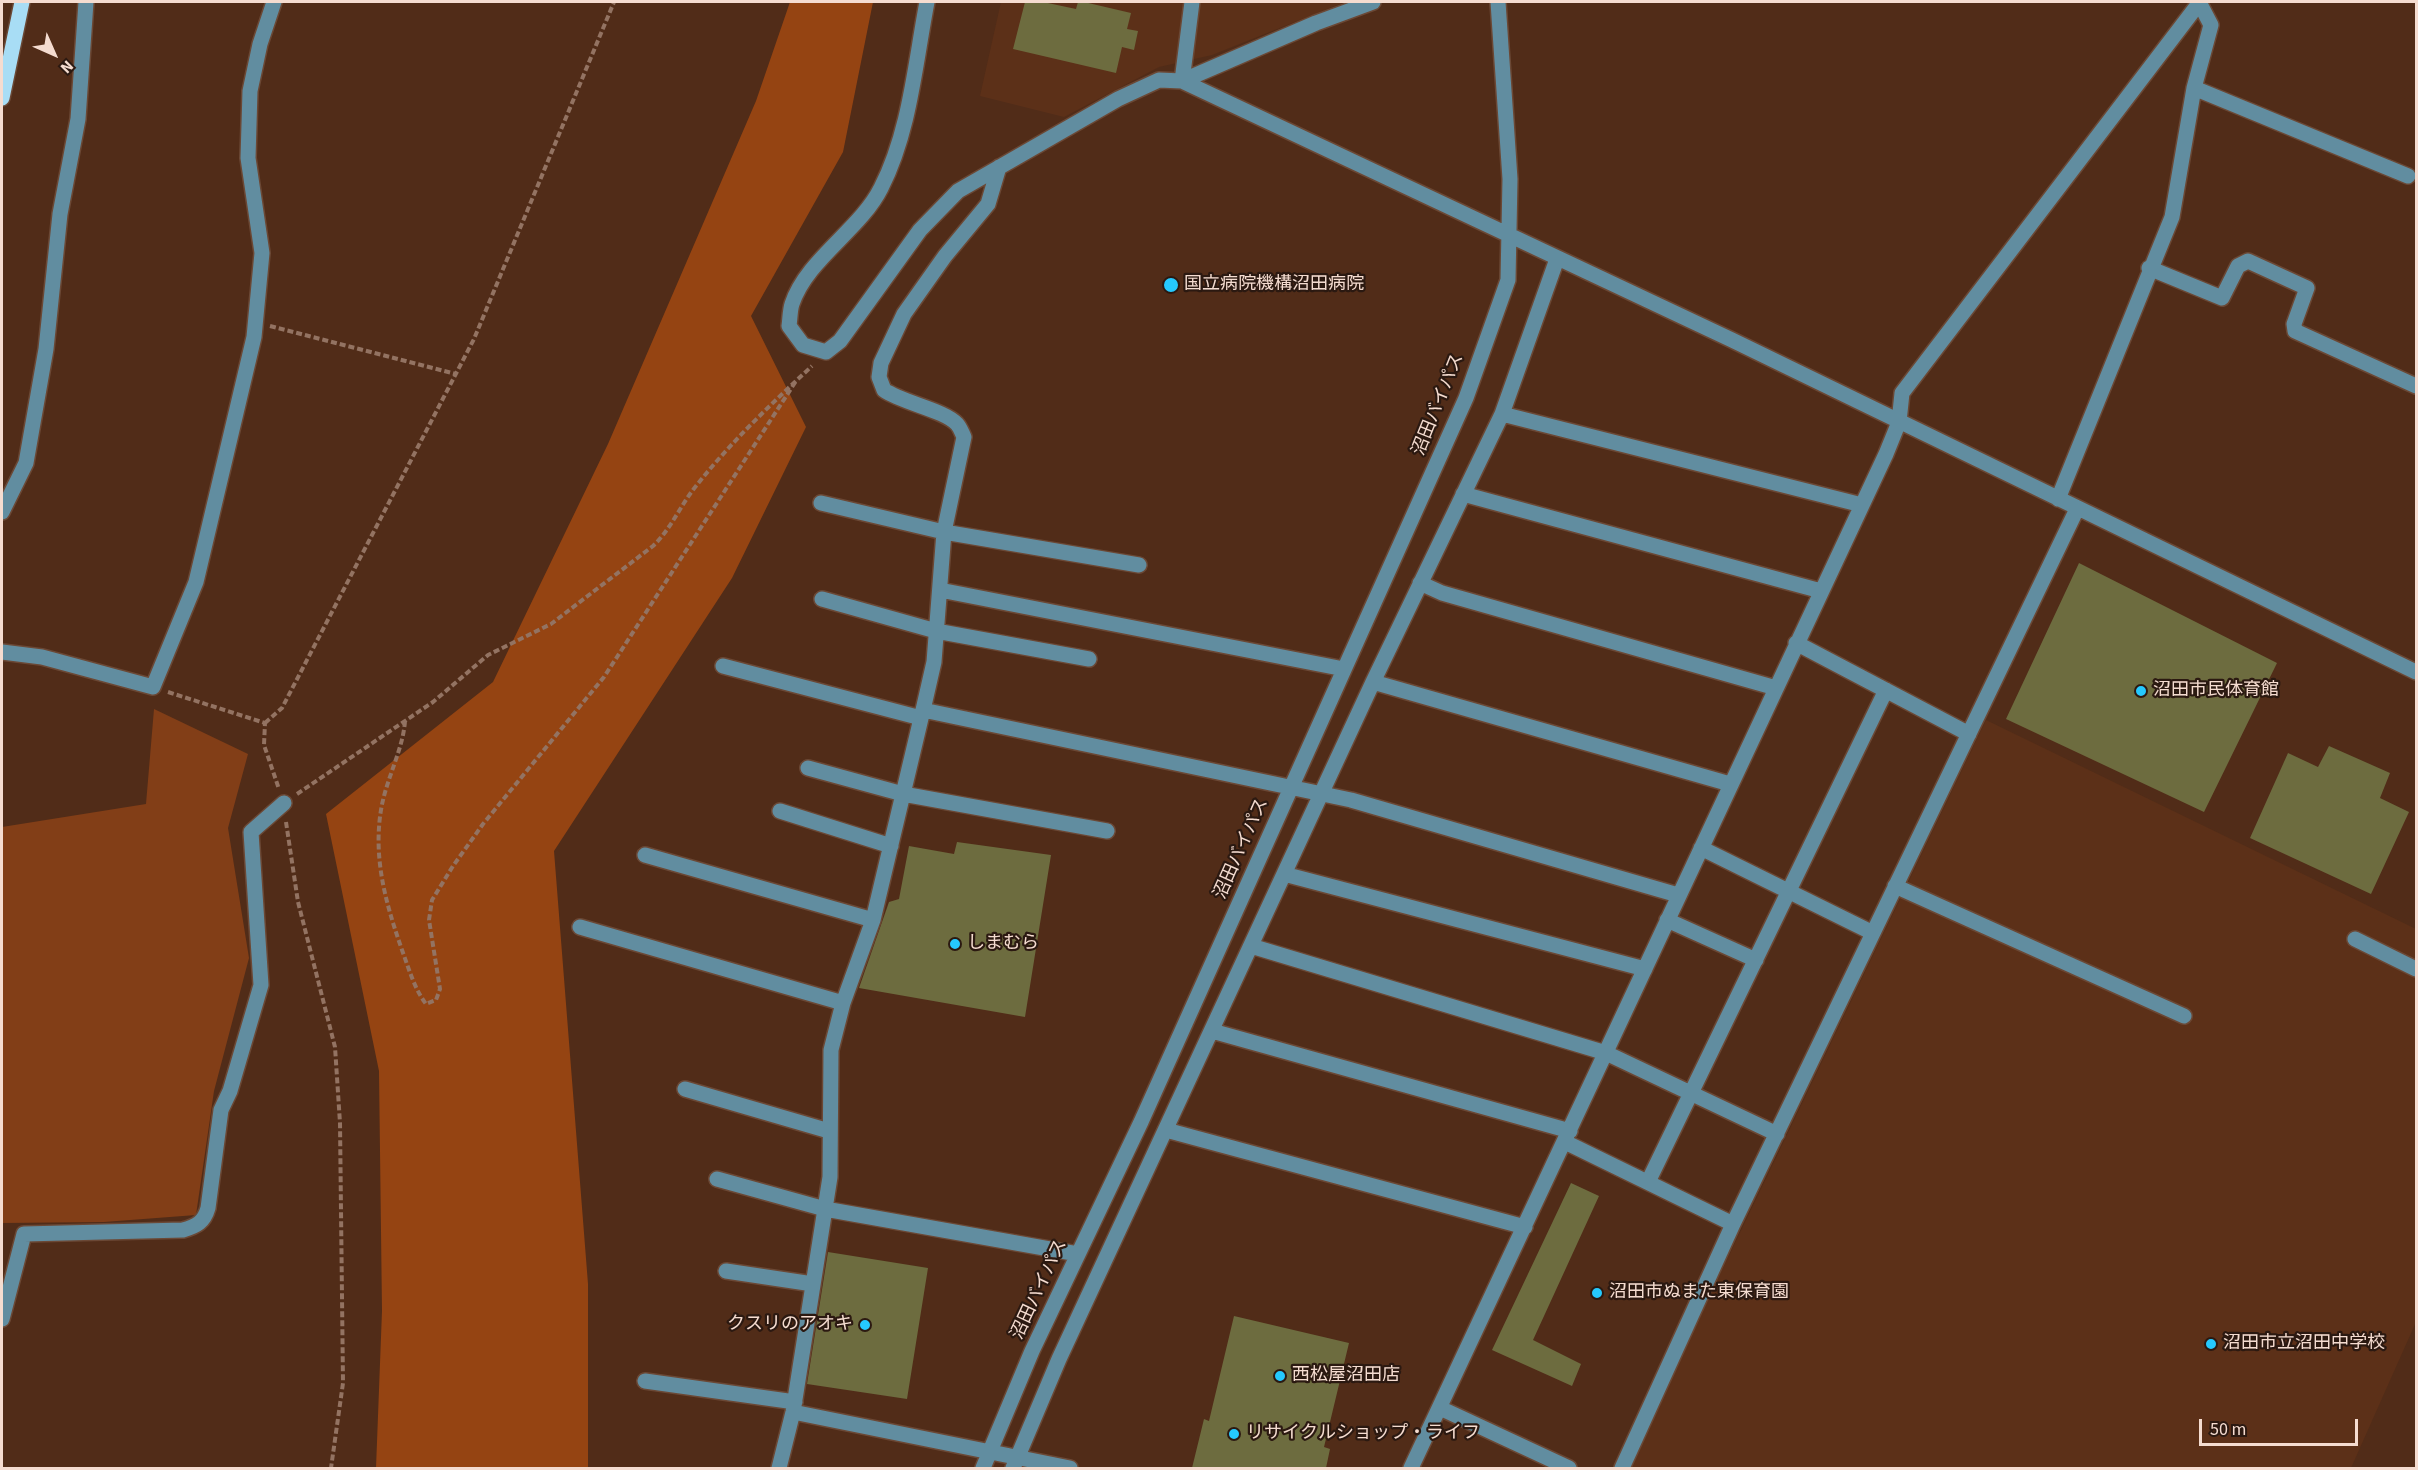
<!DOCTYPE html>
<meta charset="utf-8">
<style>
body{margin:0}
#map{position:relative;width:2418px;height:1470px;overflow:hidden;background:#512c18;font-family:"Source Sans 3",sans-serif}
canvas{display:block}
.frame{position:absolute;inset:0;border:3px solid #f5dcd0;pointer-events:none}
.north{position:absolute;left:24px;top:24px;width:60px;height:60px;-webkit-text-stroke:4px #2b1911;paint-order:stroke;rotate:135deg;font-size:16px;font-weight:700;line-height:24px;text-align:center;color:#f5dcd0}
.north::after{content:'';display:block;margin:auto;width:21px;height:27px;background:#f5dcd0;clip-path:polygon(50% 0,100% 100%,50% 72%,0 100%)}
.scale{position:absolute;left:2199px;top:1419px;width:159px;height:27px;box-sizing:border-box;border:3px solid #f5dcd0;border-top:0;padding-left:8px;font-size:18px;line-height:21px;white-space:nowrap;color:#f5dcd0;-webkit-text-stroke:4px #2b1911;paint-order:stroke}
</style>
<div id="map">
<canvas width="2418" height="1470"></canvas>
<div class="frame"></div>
<div class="north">N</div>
<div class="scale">50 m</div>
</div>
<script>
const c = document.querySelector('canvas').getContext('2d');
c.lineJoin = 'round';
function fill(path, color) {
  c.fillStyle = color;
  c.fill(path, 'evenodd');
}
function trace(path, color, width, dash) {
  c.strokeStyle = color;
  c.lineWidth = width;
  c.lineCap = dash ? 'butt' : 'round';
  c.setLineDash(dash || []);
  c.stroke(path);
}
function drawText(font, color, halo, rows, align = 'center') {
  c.font = font + ' "Source Sans 3","Noto Sans JP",sans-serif';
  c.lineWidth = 4.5;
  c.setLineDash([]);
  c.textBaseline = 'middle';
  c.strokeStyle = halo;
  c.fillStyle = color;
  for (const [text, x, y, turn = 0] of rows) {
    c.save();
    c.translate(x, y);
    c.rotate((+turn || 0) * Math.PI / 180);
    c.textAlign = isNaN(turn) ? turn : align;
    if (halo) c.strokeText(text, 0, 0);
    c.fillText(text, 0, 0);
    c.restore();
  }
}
fill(new Path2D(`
 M1001 2H1345L1212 55 1159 67 1064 117 980 96Z
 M1986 720 2416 929V1322L2351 1468H1631L1696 1324Z`), '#5c3018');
fill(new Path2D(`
 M154 709 248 754 228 828 249 958 214 1091 196 1215 104 1222 2 1223V827L146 804Z`), '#823e17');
fill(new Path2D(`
 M790 2H873L843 152 751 316 806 427 732 578 554 851 588 1284V1468H376L382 1311 379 1071 326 814 493 682 608 444 756 101Z`), '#954412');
fill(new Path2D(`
 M1025 2H1043L1076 9 1078 2H1084L1131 13 1127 29 1138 31 1134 50 1122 47 1116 73 1013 49Z
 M2079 563 2277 663 2204 812 2006 719Z
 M2329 746 2390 773 2380 798 2409 812 2371 894 2250 838 2288 753 2318 767Z
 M957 842 1051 855 1025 1017 859 988 889 902 899 899 909 846 954 854Z
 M1571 1183 1599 1196 1533 1340 1581 1364 1572 1386 1492 1350Z
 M828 1252 928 1268 907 1399 807 1384Z
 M1234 1316 1349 1343 1324 1447 1330 1449 1326 1468H1192L1204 1419 1209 1421Z`), '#6d6c3f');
const minor = new Path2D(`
 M927 2C915 64 910 131 881 188 860 230 807 259 792 304 790 310 790 319 789 326L803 345 826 352 840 341 920 230 958 191 1118 99 1159 80 1182 81 1732 340 2416 672
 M1192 2 1182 81 1316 23 1373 2
 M2194 88 2408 176
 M2149 268 2222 298 2238 266 2248 261 2307 288 2294 324 2295 331 2416 386
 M1502 414 1862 505
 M1463 494 1821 591
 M2058 499 2172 217 2194 88 2211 25 2199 2
 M821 503 944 532 1139 565
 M2 512 26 463 46 349 60 214 78 119 86 2
 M1420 583 1442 593 1776 688
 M940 590 1344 669
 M822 599 936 631 1089 659
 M1796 643 1969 734
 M2 652 42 657 153 687 196 582 254 337 262 253 248 158 250 91 260 44 274 2
 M723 666 921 718
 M1373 682 1730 784
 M923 710 1351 800 1678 895
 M808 768 903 794 1107 831
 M780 811 891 846
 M1701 848 1873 933
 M645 855 873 920
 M1284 874 1645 969
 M1895 886 2184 1016
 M1667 920 1756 960
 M580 927 843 1003
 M2355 939 2416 969
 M1251 946 1606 1053 1777 1134
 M1212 1031 1570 1131
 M685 1089 829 1131
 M1166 1130 1525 1227
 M1565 1142 1733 1224
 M717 1179 825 1209 1078 1254
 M1648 1182 1886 690
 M726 1271 813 1284
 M2 1319 24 1234 183 1230C197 1226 204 1222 208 1208L221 1110 230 1091 261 985 251 832 284 803
 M645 1381 795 1402
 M1440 1408 1569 1468
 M793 1412 1070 1468
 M779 1468 793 1412 830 1177 831 1050 843 1003 873 920 923 710 934 662 944 532 964 437C962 433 960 427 957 424 944 410 903 403 884 390L879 377 881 363 904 314 945 256 988 204 999 167
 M983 1468 1032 1351 1141 1122 1466 398 1508 280 1510 179 1498 2
 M1013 1468 1059 1359 1373 682 1502 414 1557 259
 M1411 1468 1886 454 1899 422 1902 393 2200 2
 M1622 1468 1733 1224 2077 509`);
const major = new Path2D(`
 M2 98 22 2`);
trace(minor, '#6b4835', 18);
trace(major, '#6b4835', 18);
trace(new Path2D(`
 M270 326 456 374
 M168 692 265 723 264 745 279 789
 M405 721C403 750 386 779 381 810 373 859 386 904 402 950 409 969 414 988 426 1004L436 1000 440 989 429 920 432 900 453 866 483 824 604 677 796 381
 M265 723 282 708 474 339 614 2
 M297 794 433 702 488 655 551 624 653 546C671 529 680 506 696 486 731 442 771 404 812 366
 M286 822 298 902 335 1047 340 1123 343 1383 331 1468`), '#937362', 4, [6, 3]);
trace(minor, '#618da0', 15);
trace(major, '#a8ddf5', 15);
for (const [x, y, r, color] of [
 [1171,285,8,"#25c9fe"],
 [2141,691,6,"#25c9fe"],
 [955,944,6,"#25c9fe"],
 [1597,1293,6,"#25c9fe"],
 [865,1325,6,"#25c9fe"],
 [2211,1344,6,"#25c9fe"],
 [1280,1376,6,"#25c9fe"],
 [1234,1434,6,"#25c9fe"]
]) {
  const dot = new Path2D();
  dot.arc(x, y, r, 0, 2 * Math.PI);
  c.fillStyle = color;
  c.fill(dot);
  trace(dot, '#2b1911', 2);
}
drawText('18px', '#f5dcd0', '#2b1911', [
 ["国立病院機構沼田病院",1184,285],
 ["沼田市民体育館",2153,691],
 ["しまむら",967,944],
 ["沼田市ぬまた東保育園",1609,1293],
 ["クスリのアオキ",853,1325,"right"],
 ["沼田市立沼田中学校",2223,1344],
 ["西松屋沼田店",1292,1376],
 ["リサイクルショップ・ライフ",1246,1434]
], 'left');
drawText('18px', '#f5dcd0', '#2b1911', [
 ["沼田バイパス",1439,405,-68],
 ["沼田バイパス",1242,849,-66],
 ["沼田バイパス",1040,1290,-65]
]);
</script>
